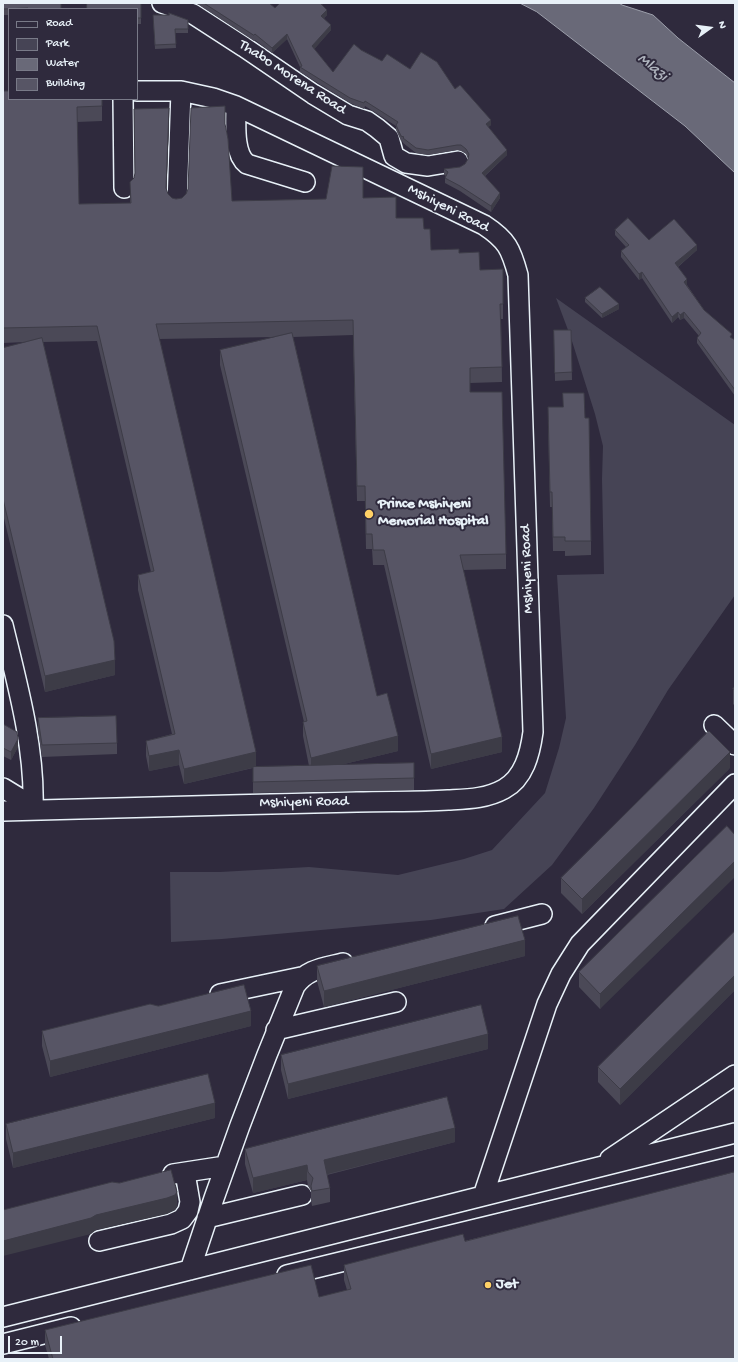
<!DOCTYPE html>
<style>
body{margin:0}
#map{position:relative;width:738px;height:1362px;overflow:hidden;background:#2f2a3d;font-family:"Gochi Hand",sans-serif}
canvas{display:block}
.frame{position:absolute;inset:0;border:4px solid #e8f1f8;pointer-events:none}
.legend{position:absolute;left:8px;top:8px;width:130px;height:92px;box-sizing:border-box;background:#2f2a3d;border:1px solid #797a88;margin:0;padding:5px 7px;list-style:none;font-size:12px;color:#e8f1f8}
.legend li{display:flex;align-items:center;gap:8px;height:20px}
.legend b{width:20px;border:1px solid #797a88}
.north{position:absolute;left:690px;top:8px;width:40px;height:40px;-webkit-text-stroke:3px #2f2a3d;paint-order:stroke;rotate:76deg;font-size:11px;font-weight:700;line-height:16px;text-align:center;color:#e8f1f8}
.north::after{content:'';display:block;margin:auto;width:14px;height:18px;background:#e8f1f8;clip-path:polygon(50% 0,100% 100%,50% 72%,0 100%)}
.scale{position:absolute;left:8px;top:1336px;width:54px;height:18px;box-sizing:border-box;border:2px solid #e8f1f8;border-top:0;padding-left:5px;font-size:12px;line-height:14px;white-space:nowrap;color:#e8f1f8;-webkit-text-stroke:3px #2f2a3d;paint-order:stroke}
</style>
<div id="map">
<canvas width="738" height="1362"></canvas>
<div class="frame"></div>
<ul class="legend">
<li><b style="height:5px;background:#2f2a3d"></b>Road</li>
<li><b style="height:11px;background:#464455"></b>Park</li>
<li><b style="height:11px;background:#696978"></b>Water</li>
<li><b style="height:11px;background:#575565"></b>Building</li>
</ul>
<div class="north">N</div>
<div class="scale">20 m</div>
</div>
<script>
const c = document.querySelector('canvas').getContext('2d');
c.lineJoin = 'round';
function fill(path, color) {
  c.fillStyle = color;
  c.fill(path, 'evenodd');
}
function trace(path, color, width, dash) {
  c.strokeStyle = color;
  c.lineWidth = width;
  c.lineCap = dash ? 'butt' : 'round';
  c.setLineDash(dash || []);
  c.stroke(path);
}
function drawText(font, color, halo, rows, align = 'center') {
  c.font = font + ' "Gochi Hand",sans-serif';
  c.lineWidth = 4;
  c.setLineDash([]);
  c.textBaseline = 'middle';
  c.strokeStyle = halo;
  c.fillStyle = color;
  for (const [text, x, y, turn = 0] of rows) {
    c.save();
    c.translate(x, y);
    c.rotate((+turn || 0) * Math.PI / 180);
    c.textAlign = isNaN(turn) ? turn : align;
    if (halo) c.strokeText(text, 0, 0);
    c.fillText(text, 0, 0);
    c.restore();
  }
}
fill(new Path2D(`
 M556 298 735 425V595L668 690 635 745 594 808 552 865 504 909 431 920 222 939 171 942 170 872H220L309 867 398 875 464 859 492 850 545 793 559 748 566 718 557 575 604 574 602 479 603 446 595 414 571 338Z`), '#464455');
const water = new Path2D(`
 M520 3H619L622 5 653 15 678 38 735 83V173L685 126 537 12Z`);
fill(water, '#696978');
trace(water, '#9c9fab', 1);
const minor = new Path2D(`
 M162 3 193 14 244 47 313 94 348 115 367 121 377 128 389 138 394 156 406 163 428 166 458 161
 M123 99 124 188
 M236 106C236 123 233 153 247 164L305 182
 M177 203 181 91
 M3 625C17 683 35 747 33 807
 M714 725 735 745
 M3 788 39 810
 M3 811C121 807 239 805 357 802 387 801 418 802 448 800 467 799 486 799 504 789 524 778 530 754 533 732L518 275C511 249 507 240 484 225L236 106 213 98 181 91H137
 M495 926 542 914
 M220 994 301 977
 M276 1030 396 1002
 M610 1159 735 1075
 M173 1174 225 1166
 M483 1196 547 1004 561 974 580 944 735 784
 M207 1218 302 1195
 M99 1241 171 1224 182 1219 188 1211 190 1202 185 1173
 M190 1270C221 1174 256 1079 295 986 307 969 323 968 343 963
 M287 1275 735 1166
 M3 1317 483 1196 735 1133
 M3 1344 71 1327`);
trace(minor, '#e8f1f8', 22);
trace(minor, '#2f2a3d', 19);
fill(new Path2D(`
 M3 3 61 9H9V15H3Z
 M141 3V24H137V9Z
 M195 3H269L275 8 280 3H323L322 5 327 15 324 18 331 30 314 49 333 72 361 50 382 61 410 69 455 89 491 125 488 127 507 155 485 176 500 198 491 212 460 191 445 183V178L446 176 444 175V169L460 167 465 164 468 159 466 154 461 151 457 150 428 155 416 153 403 143V142L401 141 396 130V126L365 106 364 109 350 103 300 72V67L287 39 272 53 255 40 254 41 199 5Z
 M153 15 188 20V33H175L176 48 155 49Z
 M3 91 102 106V121L77 122 79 204 130 203V182L134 178 169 123 166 190 168 194 172 198 176 199 182 198 186 194 225 124 232 201 363 198 396 218 424 229 431 250 459 253 480 270 503 304V319H501L502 382 470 383V392L506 554V569L463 570 502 752 431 769 384 565H373L372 549H366L365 501H357L353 335 293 337 377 696 398 751 340 765 414 763V790L253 793V768L184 784 179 765 149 771 146 756V741L172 734 138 590V575L151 572 97 341 43 342 115 675 45 692 3 514V348L26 342 3 343ZM276 337 220 350V365L304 722H303V736L309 766 256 767 159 339Z
 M615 230 649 240 697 250 678 267 687 285 704 310 732 339 735 340V396L697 343V338L699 336 684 318 680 320 678 317 672 323 642 278 639 280 621 257V251L626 247 615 235Z
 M585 298 619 309 602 318 585 302Z
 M554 330H571L572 380 555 381Z
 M585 418 591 541V555L565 556V551H553L552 507H550L548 422Z
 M735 686V706L733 704V689Z
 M38 718 117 743V754L42 757 38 730Z
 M3 724 18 747 11 760 3 756Z
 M730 768 582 914 561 893V878Z
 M727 826 600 1009 579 987V972Z
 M735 931V990L620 1105 598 1082V1067Z
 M525 956 324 1007 317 981V966Z
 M251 1026 50 1077 42 1046V1031Z
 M488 1049 288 1099 281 1070V1055Z
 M215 1118 13 1168 6 1139V1124Z
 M455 1142 327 1175 330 1188V1202L312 1206 311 1200V1191L308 1186 307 1180 253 1193 245 1164V1149Z
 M465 1241 735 1359H49L45 1345V1330L319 1297 347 1290 344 1280V1265Z`), '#4b4957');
fill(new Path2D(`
 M327 10V15L321 21V16Z
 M331 25V30L312 52V46Z
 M287 34V39L272 53V48Z
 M169 108V123L166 203V188Z
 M491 120V125L486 129V124Z
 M507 150V155L482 178V173Z
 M500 193V198L491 212V206Z
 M697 245V250L675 269V263Z
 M642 272V278L639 280V274Z
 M687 279V285L684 287V282Z
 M619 304V309L602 318V314Z
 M678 312V317L672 323V317Z
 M684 312V318L680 320V315Z
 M115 660V675L45 692V676Z
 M398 736V751L311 772V758Z
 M502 737V752L431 769V754Z
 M18 739V747L11 760V752Z
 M179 750V765L149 771V756Z
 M256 752V767L184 784V769Z
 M730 752V768L582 914V899Z
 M735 861V877L600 1009V994Z
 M525 940V956L324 1007V991Z
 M735 975V990L620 1105V1089Z
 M251 1011V1026L50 1077V1061Z
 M488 1034V1049L288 1099V1084Z
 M215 1103V1118L13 1168V1153Z
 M455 1128V1142L324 1175V1160Z
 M307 1165V1180L253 1193V1178Z
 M177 1192V1207L175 1210 167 1214 96 1230 91 1234 3 1256V1241Z`), '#3d3c47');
const building = new Path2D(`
 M3 3H61V9H28V8L3 9Z
 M87 3H141V18H137V9H87Z
 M204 3H269L275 8 280 3H320L327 10 321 16 331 25 312 46 333 72 354 44 361 50 382 61 387 54 410 69 421 52 437 62 455 89 460 85 491 120 486 124 507 150 482 173 500 193 491 206 460 186 445 178 448 172 444 169 460 167 465 164 468 159 469 154 466 149 461 145H457L428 150 416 148 403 138 404 137 401 136 396 125 398 122 365 101 364 103 350 98 300 67 302 66 287 34 272 48 255 34 254 35Z
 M169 13 188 20V29H175L176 44 155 45 153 15H169Z
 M3 91H9V99H102V106L77 107 79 204 131 203 130 182 134 178 135 173 134 109 169 108 166 188 168 194 172 198 176 199 182 198 186 194 188 189 191 108 225 106V124L228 139 232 201 326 199 332 166 363 167V198L396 197V218H423L424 229H430L431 250 459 249V253L479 252 480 270 503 269V304H500L502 367 470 368V392H502L506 554 460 555 502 737 431 754 384 550H373L372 534H366L365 486H357L353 320 156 324 256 752 184 769 179 750 149 756 146 741 175 734 138 575 154 571 97 326 3 328Z
 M628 218 649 240 674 219 697 245 675 263 687 279 684 282 704 310 732 334 730 337 735 340V390L697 338 701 333 684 312 680 315 678 312 672 317 642 272 639 274 621 251 629 245 615 230Z
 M600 287 619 304 602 314 585 298Z
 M554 330H571L572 372 555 373Z
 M292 333 377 696 387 693 398 736 311 758 303 722 307 721 220 350Z
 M42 338 114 641 115 660 45 676 3 499V348Z
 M563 393H584L585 418H589L591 541H565V537H553L552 492H550L548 407H563Z
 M735 686V690L733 689Z
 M116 716 117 743 42 745 38 718Z
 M3 724 17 732 18 739 11 752 3 748Z
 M709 731 730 752 582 899 561 878Z
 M414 763V778L253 782V767Z
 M727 826 735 835V861L600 994 579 972Z
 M518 916 525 940 324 991 317 966Z
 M735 931V975L620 1089 598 1067Z
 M244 985 251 1011 50 1061 42 1031 150 1004 158 1006Z
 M481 1005 488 1034 288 1084 281 1055Z
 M208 1074 215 1103 13 1153 6 1124Z
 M447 1097 455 1128 324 1160 330 1188 312 1191 311 1186 313 1178 308 1172 307 1165 253 1178 245 1149Z
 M171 1170 177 1192 175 1195 167 1198 96 1215 91 1218 3 1241V1210L112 1182 119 1183Z
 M735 1172V1359H53L45 1330 311 1265 319 1297 351 1289 344 1265 463 1234 465 1241Z`);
fill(building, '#575565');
trace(building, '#3d3c47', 1);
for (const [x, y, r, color] of [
 [369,514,5,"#ffd166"],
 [488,1285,4,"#ffd166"]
]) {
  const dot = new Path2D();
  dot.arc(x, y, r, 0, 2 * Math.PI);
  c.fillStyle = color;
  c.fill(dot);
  trace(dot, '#2f2a3d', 1.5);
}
drawText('15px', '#e8f1f8', '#2f2a3d', [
 ["Thabo Morena Road",292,78,33],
 ["Mshiyeni Road",448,209,27],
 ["Mshiyeni Road",528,569,-92],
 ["Mshiyeni Road",304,803,-1]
]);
drawText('bold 15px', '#e8f1f8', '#2f2a3d', [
 ["Prince Mshiyeni",378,505],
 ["Memorial Hospital",378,522],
 ["Jet",496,1285]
], 'left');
drawText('italic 16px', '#afb4be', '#2f2a3d', [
 ["Mlazi",652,68,39]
]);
</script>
